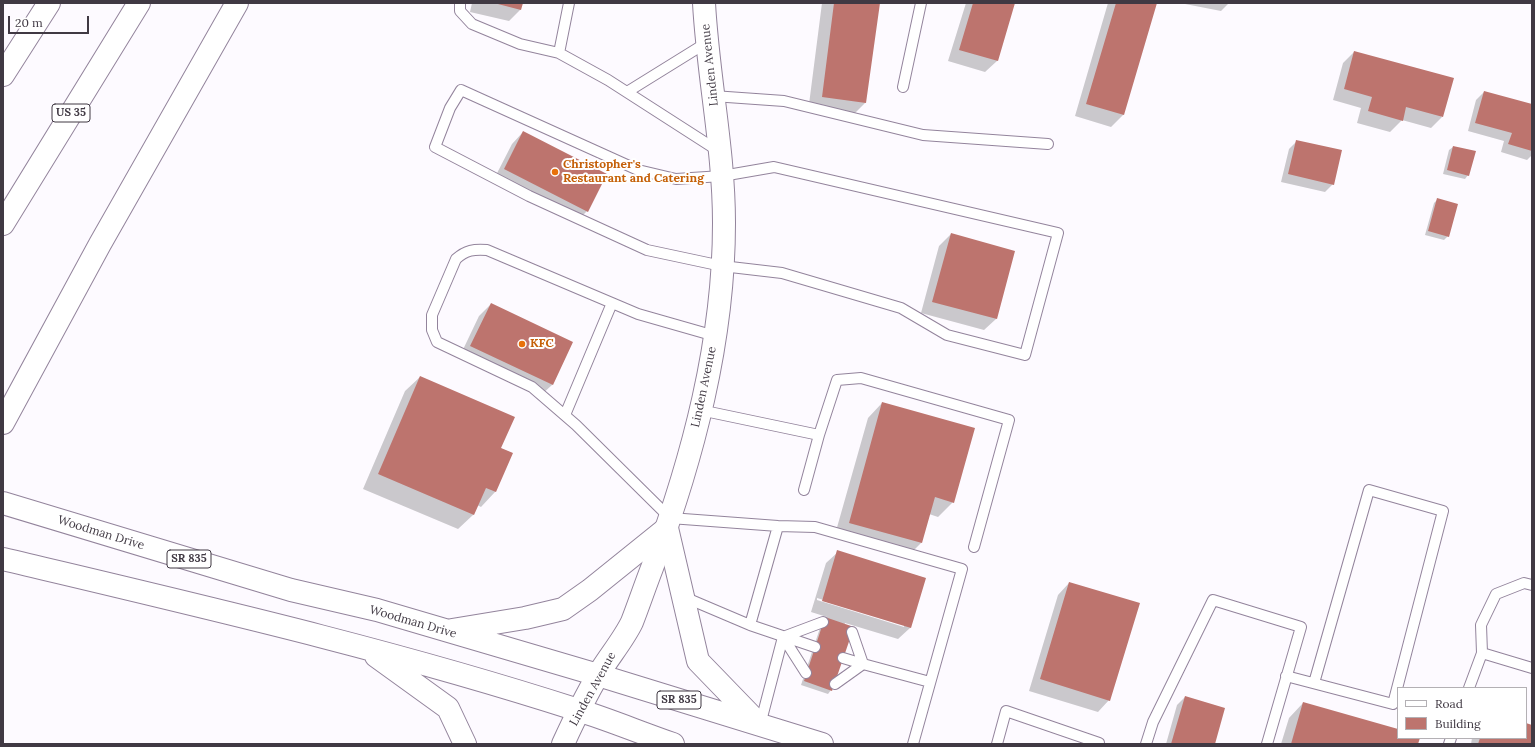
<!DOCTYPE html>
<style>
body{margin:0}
#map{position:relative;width:1535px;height:747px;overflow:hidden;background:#fdfaff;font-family:Lora,serif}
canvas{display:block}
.frame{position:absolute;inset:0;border:4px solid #403943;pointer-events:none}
.legend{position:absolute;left:1397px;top:687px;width:130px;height:52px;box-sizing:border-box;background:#fff;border:1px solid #b3b0b4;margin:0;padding:5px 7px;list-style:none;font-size:12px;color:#403943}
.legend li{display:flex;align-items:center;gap:8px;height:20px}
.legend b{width:20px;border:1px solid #b3b0b4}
.scale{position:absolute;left:8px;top:16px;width:81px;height:18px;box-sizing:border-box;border:2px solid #403943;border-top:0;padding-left:5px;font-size:12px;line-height:14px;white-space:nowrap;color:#403943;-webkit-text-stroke:3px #fff;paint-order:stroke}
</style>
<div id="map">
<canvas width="1535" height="747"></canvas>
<div class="frame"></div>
<ul class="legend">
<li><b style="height:5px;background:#fff"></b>Road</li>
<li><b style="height:11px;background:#bd746e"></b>Building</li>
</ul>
<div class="scale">20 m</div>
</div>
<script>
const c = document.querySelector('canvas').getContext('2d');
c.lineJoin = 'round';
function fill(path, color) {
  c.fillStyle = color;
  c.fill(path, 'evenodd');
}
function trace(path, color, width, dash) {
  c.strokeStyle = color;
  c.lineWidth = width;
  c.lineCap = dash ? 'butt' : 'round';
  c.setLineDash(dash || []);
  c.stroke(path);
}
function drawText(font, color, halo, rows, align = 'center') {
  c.font = font + ' Lora,serif';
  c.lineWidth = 4;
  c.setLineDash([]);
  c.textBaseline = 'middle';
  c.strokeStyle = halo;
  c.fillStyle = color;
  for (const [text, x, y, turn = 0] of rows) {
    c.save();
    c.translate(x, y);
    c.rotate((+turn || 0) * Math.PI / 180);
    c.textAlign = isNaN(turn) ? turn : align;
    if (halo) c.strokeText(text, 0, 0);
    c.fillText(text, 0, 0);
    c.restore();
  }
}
fill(new Path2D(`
 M472 3H522L520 10 509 21 470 12Z
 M822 3H878L865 103 851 117 808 112Z
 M966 3H1014L997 61 985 72 948 61Z
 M1108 3H1156L1123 115 1111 127 1075 116Z
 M1186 3H1229L1221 11 1185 4Z
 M1354 52 1442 117 1431 128 1402 120 1390 132 1357 123 1361 108 1333 100 1343 63Z
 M1484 92 1532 105V155L1527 160 1501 152 1504 141 1468 131 1476 100Z
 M523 132 606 175 587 211 575 223 493 181 512 144Z
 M1297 141 1333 184 1325 192 1281 182 1289 149Z
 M1453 147 1468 175 1465 179 1443 174 1449 150Z
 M1438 199 1448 236 1444 240 1425 235 1434 203Z
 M951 234 1014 252 996 319 984 330 921 313 939 246Z
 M491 304 572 343 552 385 540 396 459 358 479 316Z
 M420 377 500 448 512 453 495 492 481 507 477 505 473 515 458 529 363 489 405 391Z
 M882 403 953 502 938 517 929 514 921 543 906 558 834 538 868 418Z
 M838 552 925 578 910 628 898 639 845 623 831 690 828 694 801 685 822 622 827 617 811 612 826 563ZM817 598 904 625V627L817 600Z
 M1069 583 1109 700 1098 712 1029 691 1058 595Z
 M1185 697 1214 744H1166L1177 705Z
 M1303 703 1398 730V738H1419L1417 744H1281L1289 718Z
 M1526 724 1532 726V744H1471L1472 738H1526Z`), '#0003');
fill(new Path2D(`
 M494 3H523L521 10Z
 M834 3H880L866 103 822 97Z
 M973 3H1015L998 61 959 50Z
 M1116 3H1157L1124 115 1086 104Z
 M1354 51 1454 78 1443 117 1406 107 1403 121 1368 111 1372 97 1344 89Z
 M1484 91 1532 104V151L1508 144 1512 133 1475 123Z
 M523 131 607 174 588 212 504 169Z
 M1296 140 1342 150 1334 185 1288 174Z
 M1453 146 1476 151 1469 176 1447 170Z
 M1437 198 1458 204 1449 237 1428 231Z
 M951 233 1015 251 997 319 932 302Z
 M491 303 573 342 553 385 470 346Z
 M420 376 515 417 501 448 513 453 496 492 486 488 474 515 378 474Z
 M882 402 975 428 954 503 935 497 922 543 849 523Z
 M837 550 926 578 911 628 822 601Z
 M1069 582 1140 603 1110 701 1040 679Z
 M825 617 854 627 832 691 804 681Z
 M1185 696 1225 708 1215 744H1171Z
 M1303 702 1398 729V738H1420L1418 744H1291Z
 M1526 723 1532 725V744H1478L1480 738H1526Z`), '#bd746e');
const service = new Path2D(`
 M460 3V11L472 24 520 44 559 53 608 80 720 152
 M559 53 569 3
 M903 87 921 3
 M461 90 638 170 676 179 722 176 774 167 1058 233 1025 355 947 335 901 308 782 273 722 266 647 250 529 196 435 147 450 108Z
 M627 92 706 43
 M713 96 784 101 923 135 1048 144
 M715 336 638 314 487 250C474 249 466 250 456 259L432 315V330L437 342 532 387 576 425 670 518 778 526 815 527 962 569 913 744
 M700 410 819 435 837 380 861 378 1009 420 974 547
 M565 415 612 303
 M804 490 819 435
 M778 526 750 625 815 647
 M684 597 750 625
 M852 632 863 664
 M783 637 823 622
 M1482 653 1481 625 1496 594 1524 583 1532 585
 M843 658 863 664
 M1286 676 1393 704 1443 511 1369 490 1314 683
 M835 684 863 664 930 682
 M1469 688 1482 653 1532 668
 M760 725 783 637 806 673
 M997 744 1006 711 1099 743V744
 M1146 744 1153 722 1213 600 1301 627 1267 744
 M1449 744 1451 738`);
const secondary = new Path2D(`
 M563 744C574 720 585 697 598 675 608 658 624 639 632 622 639 604 645 586 652 568 693 458 724 341 724 223 724 149 708 77 704 3`);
const primary = new Path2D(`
 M3 503 291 590 377 610 598 675 822 744
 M3 559C196 605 389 649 578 710 610 720 641 733 673 744
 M452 630 525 618 563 609 590 590 667 528 698 661 759 724
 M376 656 448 708 465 744`);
const motorway = new Path2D(`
 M3 75 49 3
 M3 224 139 3
 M3 423 100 244 237 3`);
trace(service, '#93849c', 12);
trace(secondary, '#93849c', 24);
trace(primary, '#93849c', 24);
trace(motorway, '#93849c', 24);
trace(service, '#fff', 10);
trace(secondary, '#fff', 22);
trace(primary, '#fff', 22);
trace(motorway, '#fff', 22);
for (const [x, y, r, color] of [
 [555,172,4,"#e8710a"],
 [522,344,4,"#e8710a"]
]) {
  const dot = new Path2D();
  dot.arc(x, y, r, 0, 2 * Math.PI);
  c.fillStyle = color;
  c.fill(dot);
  trace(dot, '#fff', 1.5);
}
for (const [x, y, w] of [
 [71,113,38],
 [189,559,44],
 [679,700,44]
]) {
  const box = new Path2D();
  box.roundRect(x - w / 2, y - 9, w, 18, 3);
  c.fillStyle = '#fff';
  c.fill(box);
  trace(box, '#403943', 1);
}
drawText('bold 11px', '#403943', null, [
 ["US 35",71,113],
 ["SR 835",189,559],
 ["SR 835",679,700]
]);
drawText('12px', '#403943', '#fff', [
 ["Linden Avenue",710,65,-96],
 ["Linden Avenue",704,387,-78],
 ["Woodman Drive",101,533,17],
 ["Woodman Drive",413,622,16],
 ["Linden Avenue",593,689,-61]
]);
drawText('bold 12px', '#c56008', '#fff', [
 ["Christopher's",563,165],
 ["Restaurant and Catering",563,179],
 ["KFC",530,344]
], 'left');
</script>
